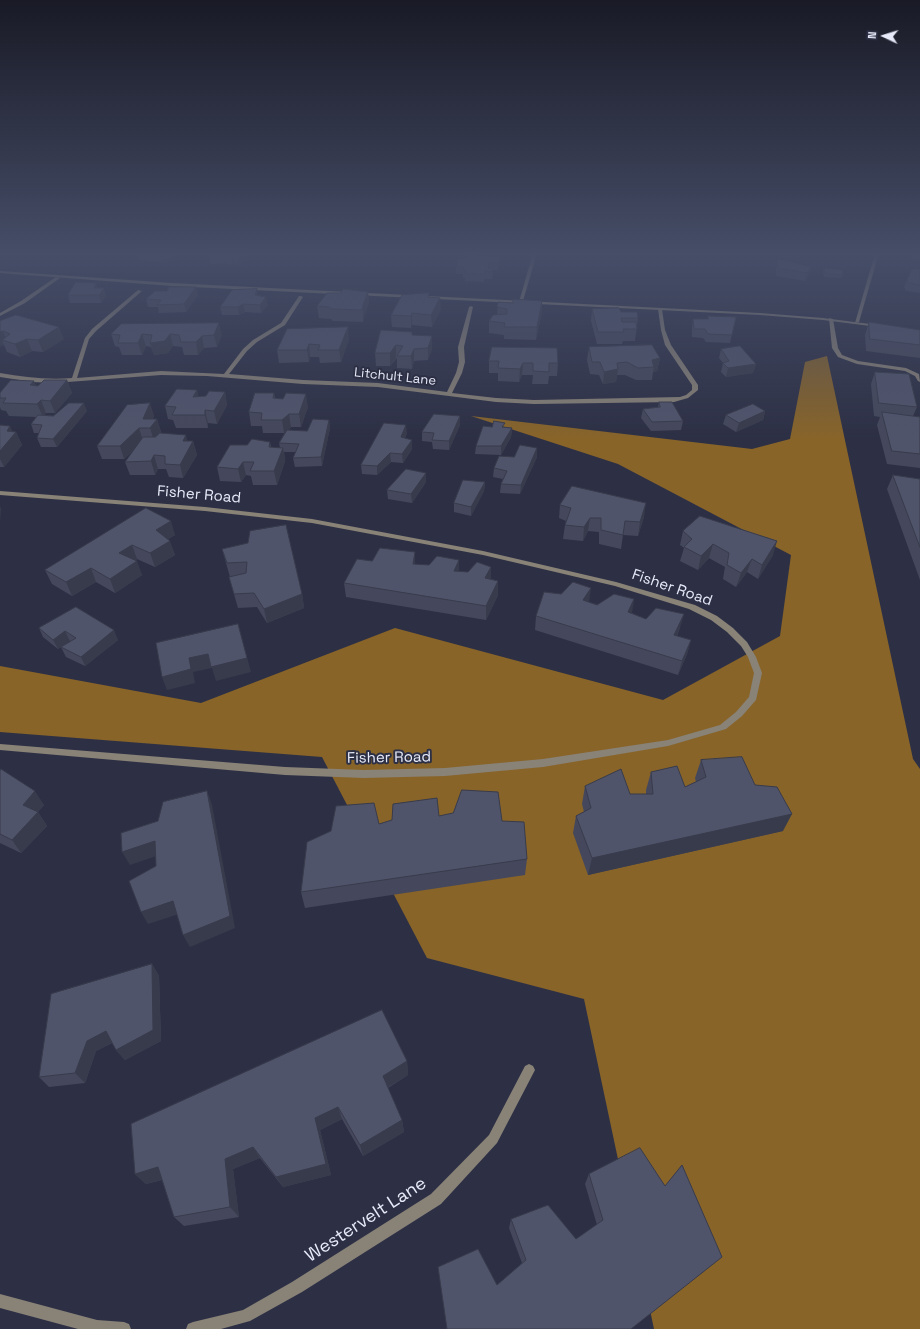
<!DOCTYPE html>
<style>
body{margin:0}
#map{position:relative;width:920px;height:1329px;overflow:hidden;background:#2d3045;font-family:"Space Grotesk",sans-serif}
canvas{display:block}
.north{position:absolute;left:864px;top:16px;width:40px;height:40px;-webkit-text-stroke:3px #2d3045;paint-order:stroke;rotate:274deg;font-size:11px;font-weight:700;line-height:16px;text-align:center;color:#e7eaf8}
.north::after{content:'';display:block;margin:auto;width:14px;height:18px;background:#e7eaf8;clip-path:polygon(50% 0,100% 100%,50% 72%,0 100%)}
</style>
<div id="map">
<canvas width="920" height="1329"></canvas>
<div class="north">N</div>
</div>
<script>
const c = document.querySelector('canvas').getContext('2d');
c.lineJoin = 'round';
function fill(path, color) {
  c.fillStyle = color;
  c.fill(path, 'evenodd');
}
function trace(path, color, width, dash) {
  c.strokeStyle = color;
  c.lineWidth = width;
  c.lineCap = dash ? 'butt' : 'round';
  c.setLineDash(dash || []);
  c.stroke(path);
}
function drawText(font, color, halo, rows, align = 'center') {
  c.font = font + ' "Space Grotesk",sans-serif';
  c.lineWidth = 4;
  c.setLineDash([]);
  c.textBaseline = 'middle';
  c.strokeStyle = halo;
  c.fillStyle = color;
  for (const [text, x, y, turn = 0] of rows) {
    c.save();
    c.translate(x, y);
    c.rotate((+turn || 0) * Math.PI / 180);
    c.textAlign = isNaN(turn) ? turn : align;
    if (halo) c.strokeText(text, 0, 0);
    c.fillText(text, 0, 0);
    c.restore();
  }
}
fill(new Path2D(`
 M827 356 913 759 920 769V1329H654L584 999 427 958 322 757 0 732V666L201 703 395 628 663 700 780 636 791 555 618 464 471 416 752 449 790 439 805 362Z`), '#886429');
fill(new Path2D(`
 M533 253H537L523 301 519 302Z
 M875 253H879L859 322 855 323Z
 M56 277 60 278 25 303 0 316V313L21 301Z
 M138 290 142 291 96 331 89 339 77 378 161 371 224 374 243 349 253 340 281 323 299 296H301L303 297 285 325 257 342 247 351 229 374 303 380 378 383 447 392 456 373 459 362 458 347 469 307 471 306 473 307 464 347 465 362 462 373 452 393 496 398 534 400 680 397 686 395 692 390V385L665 345 661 330 658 309 660 308 662 309 665 330 671 345 698 385V390L688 398 674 402 534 404 496 402 378 387 303 384 207 376 161 375 54 383 33 382 0 377V373C24 377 47 380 72 378L85 338 92 329Z
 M829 318 833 319 838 348 842 355 858 361 906 368 919 374 920 382 918 381 915 376 905 371 857 364 838 357 832 348Z
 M0 491 205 507 312 519 483 551 616 582 695 605 717 616 733 628 747 642 756 657 762 673 756 700 742 716 726 729 668 746 543 767 445 776 364 778 285 775 0 750V744L285 767 364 770 445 768 543 759 668 740 720 725 736 712 749 697 754 673 748 657 741 646 727 632 711 620 689 609 615 586 483 555 312 523 205 511 0 495Z
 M529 1064 533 1066 535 1070 497 1143 441 1204 302 1292 250 1321 221 1329H186L188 1324 193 1322 243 1310 292 1282 431 1194 489 1135 525 1066Z
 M0 1294 97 1320 124 1322 129 1324 131 1329H78L0 1308Z`), '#898277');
fill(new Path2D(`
 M0 271 172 283 760 313 823 318 878 325 880 326 878 327 823 320 760 315 172 286 0 273Z`), '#898277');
fill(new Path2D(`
 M136 253H177L166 263 138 260Z
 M250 253 240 265 210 264 209 256Z
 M912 253H920V260L912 259Z
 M500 257V265L498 270H493V275L492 279H484V282L465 281V278H463V274H456V267L467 259Z
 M778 259 811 267 809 275 805 281 776 276V267Z
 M824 268 843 275 841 278 824 277 823 272Z
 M912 269H920V293L906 291 904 287Z
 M96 283 97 288 106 296 101 303H70L68 295Z
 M167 291 198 295 186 312 159 313 158 307H148L146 299Z
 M368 292 369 303 364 317 363 322 333 321 331 319 319 318 317 306 341 293Z
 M258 296 268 305 261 313 245 312 239 315H222L220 307Z
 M430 297 441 309 432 327 412 325 411 328 392 327 391 315Z
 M542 301V312L536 340 504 339V335L489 333V321L497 315 498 302 513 303Z
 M592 309 621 312 638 318 635 341H623L622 344H597L591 321Z
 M736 317 730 343 706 342 703 338 692 337V328L693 319H708Z
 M0 321 64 339 43 352 32 351 20 357 7 352 4 345 0 346Z
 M869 322 920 330V358L866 351 865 335Z
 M121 324 222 335 217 347 204 348 198 355H184L182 347 173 346 168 353 154 355 151 347 146 346 142 355H122L119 347 115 346 111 334Z
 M287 329 349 339 341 362 320 363 319 357H310L309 362 279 363 277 350Z
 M412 332V335L432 336V349L428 360 414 361 412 369 397 368V358L390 366H376L375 353Z
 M492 347 558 363 557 376H549L548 384H532L533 375H522L519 382 498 381V373H489V361Z
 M589 347 660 358 657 371 653 372 652 380H636L625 375H617L616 382 603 384 599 375 590 374 587 360Z
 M721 349 756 364 753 373 726 377 721 372 723 363 719 358Z
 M875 372 917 407 913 416 920 417V468L887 464 877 425 880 417 874 416 871 384Z
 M67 380 72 393 55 413H46L44 415 53 416 87 411 57 447H41L37 438 39 433H34L31 424 36 417 9 416 6 411 1 410 0 407V393L34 381 35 386H38Z
 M197 390 198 396H206L225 392 227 405 217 424 208 423V428H176L173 420 168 419 165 406Z
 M274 393 275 398 308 407 301 427H291L288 430 307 431 329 420 330 428 322 466 295 467 293 458 296 452H284L285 461 277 485H253L251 476 246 475 241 482 220 481 217 467 247 445 270 442 271 447 280 448 279 443 285 432 284 433H263L262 426H251L249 412Z
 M659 402 683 421 681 430 651 431 641 418 643 409 658 407Z
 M765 411 763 420 736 432 723 424 726 415Z
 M154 415 153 419H157L161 432 160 433 188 441H193L197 455 183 478 169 477 166 469H158L155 475H130L125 462 134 450 124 459H102L97 446Z
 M0 425 13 432H16L22 445 4 467H0Z
 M460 425 449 450 433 449 432 442 422 441V432Z
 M492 427 512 428 511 437 501 455 475 454 476 446Z
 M407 433 405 438 412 440V449L403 463 391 462 377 475 362 474 361 465Z
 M537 448V457L520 494 500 493 501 484 503 479 493 477 494 468 514 457Z
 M893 475 920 479V580L887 489Z
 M426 482 412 503 388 499 387 490Z
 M485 482 484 491 471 516 454 512V503Z
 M560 505 644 517 638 536 623 535 621 549 599 544V532L588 531 583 541 563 539 565 525 566 521 559 518Z
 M146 508 175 535 168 539 175 555 155 567 137 559 135 561 142 575 115 593 96 582 72 596 52 584 45 570Z
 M683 531 773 555 758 579 747 572 736 587 723 579 725 567 709 558 698 570 680 561 684 548 680 545Z
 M248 543 302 594 304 608 267 623 257 607 238 608 229 577H230L222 549Z
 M459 560V571L498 581V595L486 620 346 597 344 583 415 564 429 565Z
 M588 602 632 613 646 619 680 628 677 636 691 640 687 654 678 675 535 630 536 616Z
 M76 607 118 640 85 666 66 657 61 647 71 641H70L58 649 43 637 39 628Z
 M701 760 755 785 783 831 588 875 573 833 576 816 584 812 582 804 585 786 630 794H646V790L651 772 685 787 696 782 695 778Z
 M0 771 44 805 38 812 47 826 21 853 0 843Z
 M439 816 527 859 525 875 305 908 301 892 379 824Z
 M152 964 159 976 161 1041 125 1060 116 1050 112 1043 96 1051 85 1083 49 1087 39 1077Z
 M407 1061 408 1075 388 1088 402 1120 404 1132 363 1156 342 1119 320 1130 331 1175 283 1187 260 1158 233 1169 239 1217 184 1226 174 1217 162 1180 146 1184 135 1174Z
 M589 1174 665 1186 722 1257 497 1285 522 1263 509 1228 511 1219 576 1239 597 1225 585 1184Z`), '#45485c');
fill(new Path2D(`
 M167 253H177L166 263 164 256Z
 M243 253H250L240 265 238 257Z
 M500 257V265L498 270 499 262Z
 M811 267 809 275 805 281 807 273Z
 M493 268V275L492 279V272Z
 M96 283 98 291 94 288Z
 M196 287 198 295 186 312 184 304Z
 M104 288 106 296 101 303 99 295Z
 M257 289 258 297 255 295Z
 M368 292 369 303 364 317 363 322V305Z
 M266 297 268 305 261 313 260 305Z
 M440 298 441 309 432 327 431 315Z
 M542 301V312L536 340 537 327Z
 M243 304 245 312 239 315 238 307Z
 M412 313V325L411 328V316Z
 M219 323 222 335 217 347 214 335Z
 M59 327 64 339 43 352 38 340Z
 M348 327 349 339 341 362 339 350Z
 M3 331 7 342 2 340 4 345 0 346V332Z
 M142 334 146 346 142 355 138 343Z
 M170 334 173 346 168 353 154 355 150 343Z
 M202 336 204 348 198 355 196 342Z
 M432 336V349L428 360V348Z
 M27 339 32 351 20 357 15 344Z
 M309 344 310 357 309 362 307 350Z
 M396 345V358L390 366V353Z
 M414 349V361L412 369 411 356Z
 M660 358 657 371 653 372 654 367 652 360Z
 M523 363 522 375 519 382 520 369Z
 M756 364 753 373 726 377 728 368Z
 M618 369 616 382 603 384 604 372Z
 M67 380 72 393 55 413 50 401Z
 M34 381 39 394 30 385Z
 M197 390 200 402 193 397Z
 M225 392 227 405 217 424 214 411Z
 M306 394 308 407 301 427 299 414Z
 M41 400 46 413 43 417 37 404Z
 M84 403 87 411 57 447 53 439Z
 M150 403 154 415 149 428 143 419Z
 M205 410 208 423V428L205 415Z
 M765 411 763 420 736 432 739 423Z
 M289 414 291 427 284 433 282 420Z
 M460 416V425L449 450V441Z
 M157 419 161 432 154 441 150 428Z
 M329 420 330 428 322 466 321 457Z
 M406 425 407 433 402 446 401 437Z
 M10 426 14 435 16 432 22 445 4 467 0 459V451L7 431Z
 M139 428 143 441 124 459 120 446Z
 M512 428 511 437 501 455V446Z
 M186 435 189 448 193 441 197 455 183 478 180 465 183 441Z
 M412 440V449L403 463 402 454Z
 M283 448 285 461 277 485 274 471Z
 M537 448V457L520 494 521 485Z
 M390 453 391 462 377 475V466Z
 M154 455 158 469 155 475 151 461Z
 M243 462 246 475 241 482 238 469Z
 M426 473V482L412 503 411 494Z
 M485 482 484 491 471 516V507Z
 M646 503 644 517 638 536 640 522Z
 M0 506 1 509 0 522Z
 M590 518 588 531 583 541 584 527Z
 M171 521 175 535 160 544 156 530Z
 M170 541 175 555 155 567 150 553Z
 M777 541 773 555 758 579 762 565Z
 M713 544 709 558 698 570 701 556Z
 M132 545 137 559 124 567 119 553Z
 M415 552V566L413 564Z
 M752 559 747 572 736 587 741 573Z
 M459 560V574L454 571Z
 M137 561 142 575 115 593 110 579Z
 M491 567V581L485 578Z
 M91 568 96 582 72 596 66 582Z
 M498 581V595L486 620V606Z
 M591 588 589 602 583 600Z
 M302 594 304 608 267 623 264 609Z
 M634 599 632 613 628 612Z
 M684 614 680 628 671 649 674 635Z
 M238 624 251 672 216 681 212 668 193 672 195 683 167 690 162 677Z
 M114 630 118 640 85 666 81 657Z
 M65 631 70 641 58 649 53 640Z
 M691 640 687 654 678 675 682 661Z
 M35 791 44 805 32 818 23 805Z
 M207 791 212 805 235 928 190 947 183 935Z
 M38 812 47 826 21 853 12 840Z
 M792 814 783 831 588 875 592 858Z
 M155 841 162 854 130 865 122 852Z
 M173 901 179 914 148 924 141 912Z
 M152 964 159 976 161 1041 125 1060 116 1050Z
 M106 1031 115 1041 96 1051 85 1083 75 1073 87 1041Z
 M407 1061 408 1075 385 1089 383 1076Z
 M338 1107 342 1119 320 1130 331 1175 283 1187 276 1177 315 1118Z
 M402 1120 404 1132 363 1156 360 1145Z
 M253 1147 260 1158 233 1169 239 1217 230 1207 225 1159Z
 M158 1167 169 1178 146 1184 135 1174Z`), '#383b4b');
const building = new Path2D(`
 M136 253H167L164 256Z
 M212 253H243L238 257 209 256Z
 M468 256 500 257 499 262H489L488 268H493L492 272 485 271 484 274 465 273 466 270H463L464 267H456L458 259H467Z
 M778 259 811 267 807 273 778 268Z
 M824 268 842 270 843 275 825 273Z
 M912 269H920V285L909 283 907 280Z
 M76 282 96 283 94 288H104L99 295H68Z
 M169 287H196L184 304 157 305 161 300 146 299 155 291H167Z
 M257 289 255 295 266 297 260 305 243 304 238 307H220L232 290Z
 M343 289 368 292 363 305 362 310 332 309 329 307 317 306 327 293H341Z
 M429 293 428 297 440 298 431 315 412 313 411 316 391 315 402 295Z
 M513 299 542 301 537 327H504L505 323 489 321 493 315 507 314V309L497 307 498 302 513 303Z
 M619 308 621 312H637L638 318H621L622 322H636L637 329H623L624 332H598L592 309Z
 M16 315 59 327 38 340 27 339 15 344 2 340 10 334 3 331 0 332V321Z
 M708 316 736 317 732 335 708 334 705 329H694L693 319H708Z
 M869 322 920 330V345L870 339Z
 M219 323 214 335 202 336 196 342H181L179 335 170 334 165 341 150 343 152 335 142 334 138 343H118L120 335 111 334 121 324Z
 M348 327 339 350H318L320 345 309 344 307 350H277L287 329Z
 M381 330 412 332V335L432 336 428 348 414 349 411 356H397L403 346 396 345 390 353H375Z
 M652 345 660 358 652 360 654 367 638 368 627 362 617 363 618 369 604 372 600 362H592L589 347Z
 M740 346 756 364 728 368 723 363 729 361 721 349Z
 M492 347 557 348 558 363H549V372L533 371V363H523L520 369 498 368 499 361H489Z
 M875 372 909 374 917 407 879 403Z
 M11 380 34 381 30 385 38 386 44 380H67L50 401 41 400 37 404 3 403 6 398H0V393Z
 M177 389 197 390 193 397 206 396 209 391 225 392 214 411 205 410V415H172L176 407 165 406Z
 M255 393H274L273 398 283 399 286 393 306 394 299 414H289L282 420H261L262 413 249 412Z
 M659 402H672L683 421 652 422 643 409 660 407Z
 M69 403H84L53 439 37 438 42 425 31 424 38 415 53 416Z
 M150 403 143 419H157L150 428H139L120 446H97L127 405Z
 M753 404 765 411 739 423 726 415Z
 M882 412 920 417V454L892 451Z
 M434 414 460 416 449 441 432 440 434 433 422 432Z
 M313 419 329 420 321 457 293 458 299 444 279 443 287 430 307 431Z
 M494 421 505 423 502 427 512 428 501 446H476L483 426 492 427Z
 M384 423 406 425 401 437 412 440 402 454 390 453 377 466 361 465Z
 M0 425 10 426 7 431 16 432 0 451Z
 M160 433 186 435 183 441H193L180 465 165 464V456L154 455 151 461 125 462 143 437H155Z
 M252 439 270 442 269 447 283 448 274 471H250L254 462H243L238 469 217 467 230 445H247Z
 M520 445 537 448 521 485 501 484 507 471 494 468 499 456 514 457Z
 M406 469 426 473 411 494 387 490Z
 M893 475 920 479V547Z
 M463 480 485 482 471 507 454 503Z
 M572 486 646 503 640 522 625 521 623 535 601 530V518H590L584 527 565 525 571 508 560 505Z
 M146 508 171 521 156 530 170 541 150 553 132 545 119 553 137 561 110 579 91 568 66 582 45 570Z
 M700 516 777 541 762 565 752 559 741 573 727 565 729 553 713 544 701 556 684 547 692 539 683 531Z
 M286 525 302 594 264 609 254 593 234 594 229 577 246 573 247 562 227 563 222 549 248 543 250 531Z
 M380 548 415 552 413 564 429 565 437 556 459 560 454 571 468 572 477 562 491 567 485 578 498 581 486 606 344 583 357 559 372 561Z
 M573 582 591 588 583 600 597 605 614 594 634 599 628 612 646 619 656 608 684 614 674 635 691 640 682 661 536 616 544 592 561 594Z
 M76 607 114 630 81 657 61 647 76 638 65 631 53 640 39 628Z
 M238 624 247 658 211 667 208 654 189 658 191 669 162 677 156 643Z
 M742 757 755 785 777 787 792 814 592 858 576 816 591 808 585 786 621 769 630 794H653L651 772 677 766 685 787 706 777 701 760Z
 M1 769 35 791 23 805 38 812 12 840 0 834V771Z
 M462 790 498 792 502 821 524 822 527 859 301 892 307 842 331 831 336 806 374 803 379 824 392 820 393 804 437 798 439 816 453 813Z
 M207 791 230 916 183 935 173 901 141 912 129 881 156 866 155 841 122 852 121 833 158 821 163 802Z
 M152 964 153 1030 116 1050 106 1031 87 1041 75 1073 39 1077 51 994Z
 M382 1010 407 1061 383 1076 402 1120 360 1145 338 1107 315 1118 326 1164 276 1177 253 1147 225 1159 230 1207 174 1217 158 1167 135 1174 131 1124Z
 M640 1148 665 1186 682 1165 722 1257 631 1329H447L438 1267 478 1249 497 1285 526 1260 511 1219 548 1205 576 1239 603 1220 589 1174Z`);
fill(building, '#50546b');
trace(building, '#383b4b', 1);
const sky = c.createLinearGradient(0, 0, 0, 439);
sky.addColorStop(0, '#191a26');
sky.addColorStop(0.58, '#464e68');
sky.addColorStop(1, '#464e6800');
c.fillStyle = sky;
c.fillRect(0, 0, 920, 439);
drawText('13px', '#e7eaf8', '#2d3045', [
 ["Litchult Lane",395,377,6]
]);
drawText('15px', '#e7eaf8', '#2d3045', [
 ["Fisher Road",199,495,5],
 ["Fisher Road",672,588,19],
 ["Fisher Road",389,758,-1]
]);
drawText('18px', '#e7eaf8', '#2d3045', [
 ["Westervelt Lane",366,1220,-33]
]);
</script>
